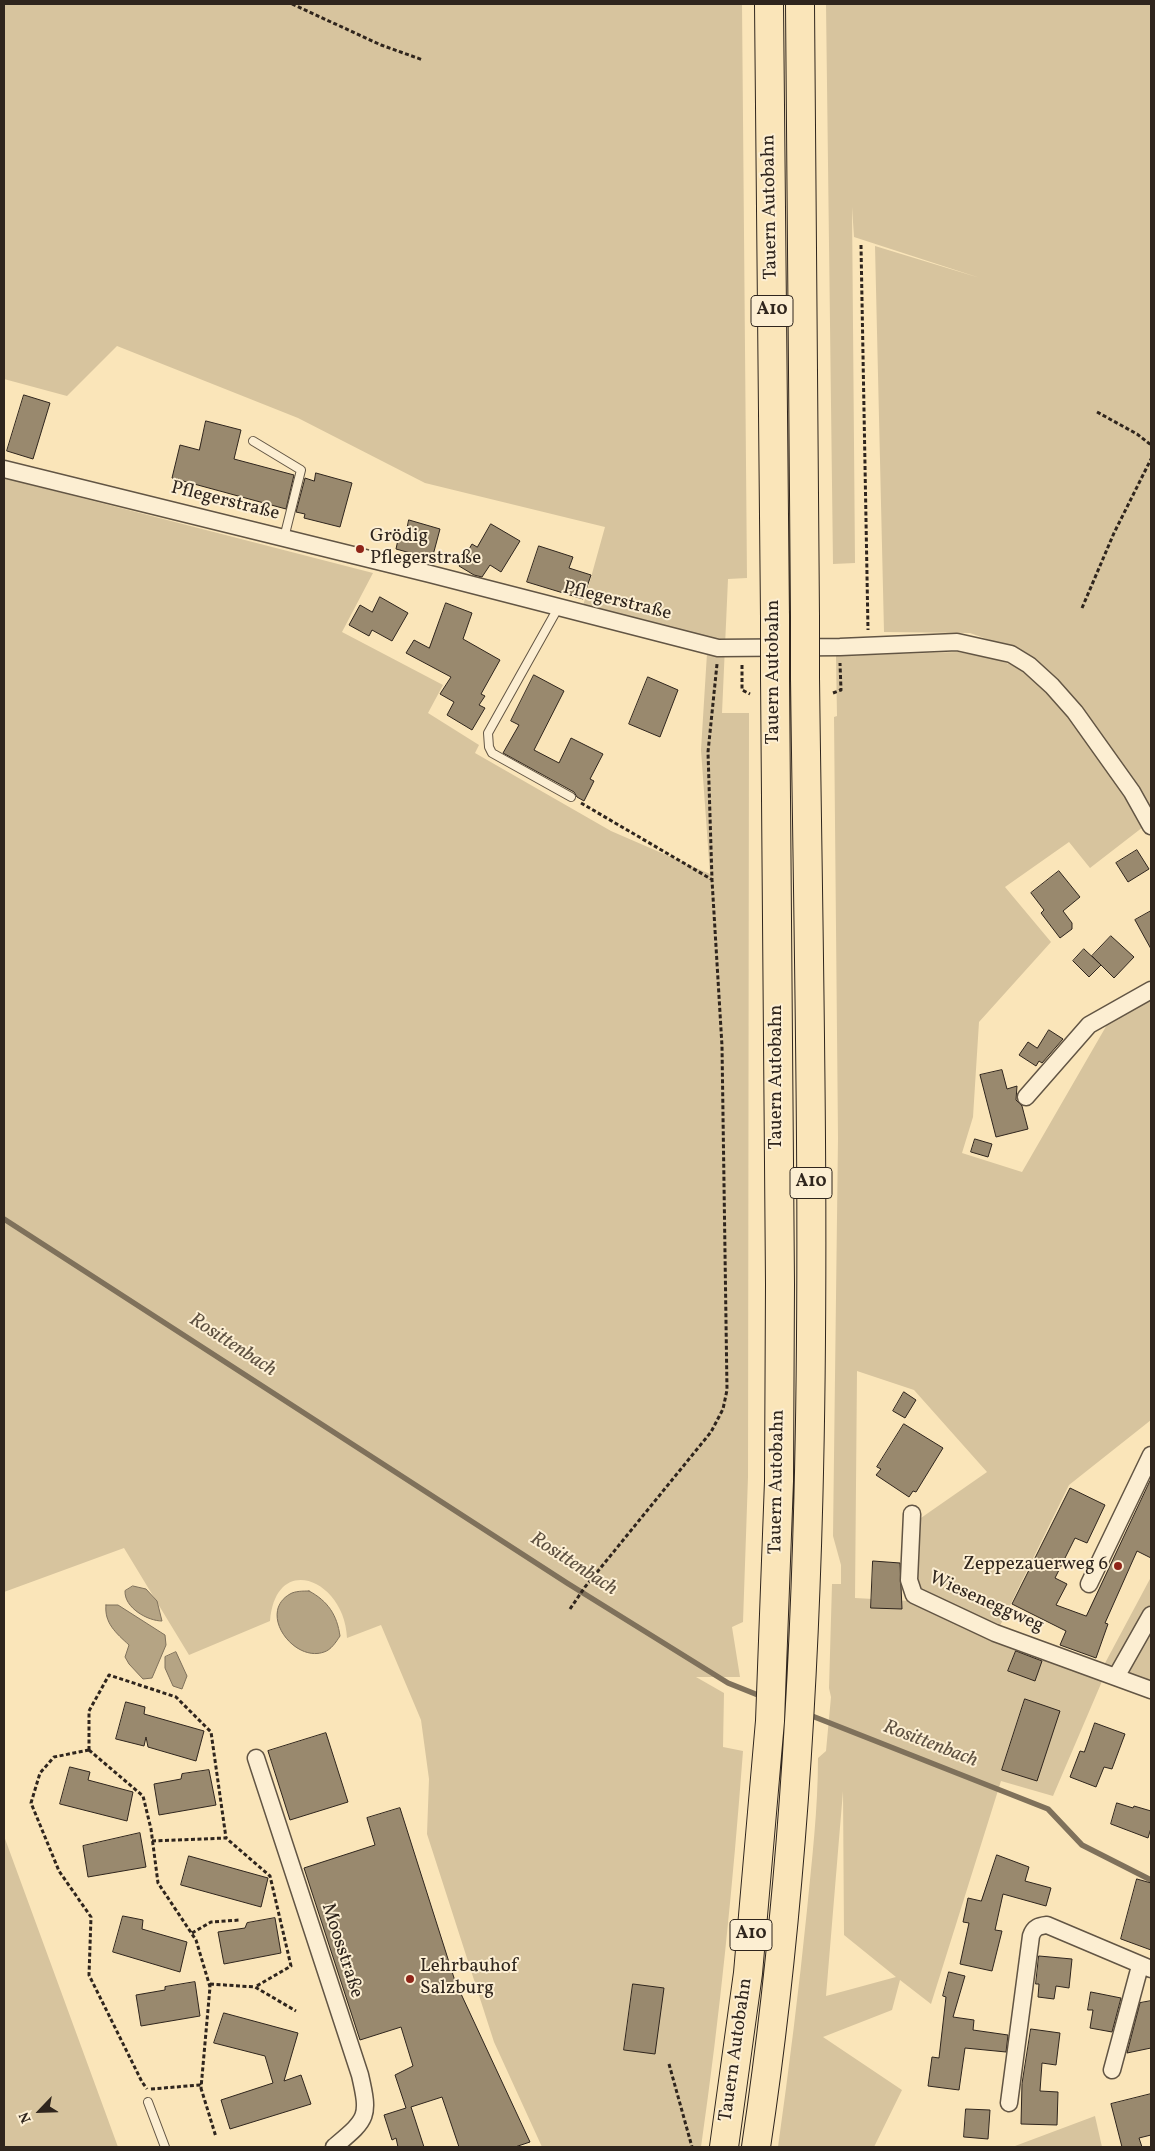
<!DOCTYPE html>
<meta charset="utf-8">
<style>
body{margin:0}
#map{position:relative;width:1155px;height:2151px;overflow:hidden;background:#fae5b9;font-family:Vollkorn,serif}
canvas{display:block}
.frame{position:absolute;inset:0;border:5px solid #2f251d;pointer-events:none}
.north{position:absolute;left:15px;top:2086px;width:50px;height:50px;-webkit-text-stroke:4px #fceed2;paint-order:stroke;rotate:246deg;font-size:14px;font-weight:700;line-height:20px;text-align:center;color:#2f251d}
.north::after{content:'';display:block;margin:auto;width:18px;height:22px;background:#2f251d;clip-path:polygon(50% 0,100% 100%,50% 72%,0 100%)}
</style>
<div id="map">
<canvas width="1155" height="2151"></canvas>
<div class="frame"></div>
<div class="north">N</div>
</div>
<script>
const c = document.querySelector('canvas').getContext('2d');
c.lineJoin = 'round';
function fill(path, color) {
  c.fillStyle = color;
  c.fill(path, 'evenodd');
}
function trace(path, color, width, dash) {
  c.strokeStyle = color;
  c.lineWidth = width;
  c.lineCap = dash ? 'butt' : 'round';
  c.setLineDash(dash || []);
  c.stroke(path);
}
function drawText(font, color, halo, rows, align = 'center') {
  c.font = font + ' Vollkorn,serif';
  c.lineWidth = 4;
  c.setLineDash([]);
  c.textBaseline = 'middle';
  c.strokeStyle = halo;
  c.fillStyle = color;
  for (const [text, x, y, turn = 0] of rows) {
    c.save();
    c.translate(x, y);
    c.rotate((+turn || 0) * Math.PI / 180);
    c.textAlign = isNaN(turn) ? turn : align;
    if (halo) c.strokeText(text, 0, 0);
    c.fillText(text, 0, 0);
    c.restore();
  }
}
fill(new Path2D(`
 M4 4H742L747 578 728 579 722 713H749L748 1477 743 1622 732 1627 740 1677H696L724 1693 723 1747 743 1751C733 1884 720 2015 701 2147H542L494 2042 427 1834 429 1779 421 1720 381 1625 347 1638C345 1580 276 1551 270 1621L189 1655 124 1548 4 1592V478L373 573 342 632 443 685 428 713 479 745 475 753 611 831 710 874 701 750 708 637 583 606 605 527 425 483 298 418 117 346 67 396 4 379Z
 M826 4H1151V813L1130 775 1096 730 1012 648 970 633 884 632 875 246 980 278 854 237 852 207 855 563 833 564Z
 M958 652C978 656 1000 658 1017 668 1068 699 1114 777 1143 827L1090 868 1069 842 1005 887 1051 942 979 1022 973 1117 962 1153 1022 1172 1108 1023 1151 998V1420L1069 1485 994 1638 1103 1679 1053 1796 1001 1781 931 2004 900 1980 892 2010 823 2037 902 2090 874 2147H778C789 2068 799 1989 807 1910 812 1859 818 1809 818 1758L826 1751 831 1697 829 1688 832 1584H841V1565L833 1536 838 1138 834 717 837 716 836 656ZM857 1371 914 1390 987 1472 918 1520 910 1601 855 1598ZM843 1791 844 1935 896 1977 826 1996Z
 M1151 1577V1685L1104 1665Z
 M4 1836 118 2147H4Z
 M1095 2116 1102 2147H988L1015 2146Z`), '#d7c49e');
const water = new Path2D(`
 M133 1586 146 1589 157 1601 162 1621C148 1621 124 1608 125 1591Z
 M309 1591C328 1601 337 1615 340 1636 336 1642 331 1650 324 1652 294 1663 257 1613 290 1594 295 1591 303 1591 309 1591Z
 M106 1605H118L165 1635 166 1645 152 1678 143 1679 129 1664 125 1657 129 1645C116 1633 104 1623 106 1605Z
 M176 1652 187 1676 182 1689 173 1686 165 1668V1657Z`);
fill(water, '#b5a484');
trace(water, '#7f715b', 1);
trace(new Path2D(`
 M4 1219 567 1583 728 1683 763 1697
 M807 1714 1048 1809 1082 1845 1151 1880`), '#7f715b', 5.5);
const building = new Path2D(`
 M24 395 50 403 33 459 7 451Z
 M206 421 241 430 234 459 294 475 286 509 172 478 180 445 199 450Z
 M316 473 352 483 340 527 304 518 305 514 296 512 305 478 314 481Z
 M409 520 440 529 432 559 396 549 399 535 405 536Z
 M491 524 520 541 501 572 490 565 482 577 474 575 459 566 472 544 477 547Z
 M539 546 573 557 569 568 591 575 583 599 527 582Z
 M380 597 408 613 392 641 372 630 369 636 349 625 360 605 372 612Z
 M446 603 472 613 463 639 500 660 481 694 485 696 479 705 485 708 472 730 447 715 454 702 440 694 451 677 406 653 414 640 429 648Z
 M534 675 564 691 534 750 559 763 571 738 603 754 590 779 594 781 584 801 577 797 574 792 503 753 519 725 511 721Z
 M648 677 678 690 660 737 629 724Z
 M1137 850 1149 869 1128 882 1116 863Z
 M1059 871 1080 897 1063 911 1072 923V929L1060 938 1041 913 1044 910 1031 893Z
 M1151 911V949L1135 920Z
 M1111 936 1134 957 1114 978 1092 956Z
 M1084 949 1101 965 1089 977 1073 961Z
 M1049 1030 1063 1039 1042 1063 1039 1061 1036 1066 1019 1055 1028 1042 1037 1048Z
 M1002 1070 1007 1089 1017 1086 1016 1100 1022 1106 1028 1129 996 1137 980 1075Z
 M975 1139 992 1144 988 1157 971 1152Z
 M904 1392 916 1400 905 1418 893 1411Z
 M904 1424 943 1448 916 1492 913 1491 909 1497 876 1475 881 1469 877 1467Z
 M1151 1479V1558L1137 1551 1105 1623 1108 1624 1096 1658 1060 1645 1066 1631 1012 1604 1070 1488 1105 1505 1087 1543 1075 1538 1055 1578 1067 1584 1056 1605 1086 1616Z
 M873 1561 900 1563 902 1609 871 1608Z
 M1016 1651 1042 1661 1035 1681 1008 1671Z
 M1025 1699 1060 1711 1037 1781 1002 1770Z
 M126 1702 145 1707 144 1714 204 1731 196 1761 148 1747 146 1737 144 1746 116 1739Z
 M1095 1723 1125 1734 1112 1769 1104 1767 1096 1787 1070 1777 1080 1751 1084 1752Z
 M326 1733 348 1802 290 1820 268 1751Z
 M70 1767 90 1772 88 1780 133 1792 127 1821 60 1804Z
 M209 1770 216 1805 159 1815 154 1784 181 1779 182 1774Z
 M1117 1803 1133 1808 1134 1806 1151 1811V1828L1148 1838 1111 1824Z
 M400 1808 455 1981 530 2142 515 2147H459L442 2097 411 2107 424 2147H398L396 2138 392 2140 384 2115 406 2108 395 2075 413 2066 401 2027 360 2040 304 1868 375 1845 367 1818Z
 M140 1833 146 1867 88 1877 83 1846Z
 M997 1855 1029 1867 1025 1881 1051 1888 1046 1906 1003 1894 995 1930 1002 1931 992 1971 960 1964 969 1923 963 1922 968 1898 981 1901Z
 M189 1856 268 1878 261 1907 181 1885Z
 M1137 1879 1151 1883V1950L1121 1939Z
 M123 1916 143 1920 142 1929 187 1942 180 1972 113 1952Z
 M275 1918 281 1953 224 1964 218 1932 245 1928 247 1923Z
 M1039 1956 1072 1959 1069 1988 1056 1986 1054 1999 1038 1997 1039 1984H1036Z
 M949 1972 965 1976 953 2017 974 2020 973 2030 1008 2035 1006 2052 965 2048 959 2090 928 2086 932 2057 939 2058 946 1997 943 1996Z
 M195 1982 200 2016 141 2026 136 1995 165 1990V1987Z
 M633 1984 664 1988 655 2054 624 2050Z
 M1091 1992 1121 1998 1112 2032 1090 2028 1093 2010H1088Z
 M1151 2001V2048L1127 2053 1140 2003Z
 M224 2013 298 2033 284 2081 301 2075 311 2104 230 2129 221 2100 273 2083 265 2056 214 2043Z
 M1031 2029 1060 2033 1056 2065 1042 2063 1040 2091 1058 2092 1057 2125 1021 2124 1022 2084Z
 M1151 2094V2135L1139 2138 1142 2147H1122L1111 2104Z
 M966 2109 990 2110 988 2139 964 2137Z`);
fill(building, '#99896e');
trace(building, '#2f251d', 1);
const service = new Path2D(`
 M253 441 301 470 284 538
 M558 608 488 733 489 747 492 753 571 797
 M148 2102 165 2147`);
const minor = new Path2D(`
 M4 469 430 574 718 648 840 647 957 642 1011 654 1029 665 1052 686 1075 712 1132 792 1151 826
 M1026 1097 1089 1025 1151 990
 M912 1514 909 1580 914 1595 995 1633 1151 1690
 M1089 1584 1151 1455
 M1116 1677 1151 1615
 M256 1758 360 2075C370 2118 367 2119 334 2147
 M1112 2070 1140 1966
 M1009 2103 1031 1936C1034 1927 1039 1926 1047 1925L1151 1969`);
const motorway = new Path2D(`
 M769 4 775 618
 M800 4 805 617
 M724 2147 748 1973 770 1721 779 1481 780 1284 775 677
 M756 2147C829 1661 811 1168 805 677`);
trace(service, '#625544', 10);
trace(minor, '#625544', 19);
trace(motorway, '#2f251d', 30);
trace(new Path2D(`
 M292 4 381 45 423 60
 M861 245 868 630
 M1097 412 1137 434 1151 445
 M1082 608 1114 533 1151 459
 M742 665V690L750 694
 M833 693 841 690 840 663
 M581 803 711 879
 M570 1609 585 1587 711 1432 723 1409 727 1390 722 1046 712 880 708 752 717 664
 M89 1750 54 1757 40 1773 31 1803 59 1871 91 1917 89 1975 142 2082 147 2089
 M89 1750 143 1796 151 1829 158 1883 196 1940 210 1987 201 2088
 M89 1750V1711L109 1675 176 1697 211 1732 226 1838
 M152 1841 226 1838 270 1876 291 1966 255 1987
 M192 1933 211 1922 240 1920
 M210 1984 255 1987 296 2011
 M669 2064 692 2147
 M151 2089 200 2085 216 2137`), '#2f251d', 3, [4, 2.5]);
trace(service, '#fceed2', 8);
trace(minor, '#fceed2', 16);
trace(motorway, '#fae5b9', 28);
const motorwayBridge = new Path2D(`
 M805 617V677
 M775 618V677`);
trace(motorwayBridge, '#2f251d', 30, []);
trace(motorwayBridge, '#fae5b9', 28);
for (const [x, y, r, color] of [
 [360,549,5,"#8f2418"],
 [1118,1566,5,"#8f2418"],
 [410,1979,5,"#8f2418"]
]) {
  const dot = new Path2D();
  dot.arc(x, y, r, 0, 2 * Math.PI);
  c.fillStyle = color;
  c.fill(dot);
  trace(dot, '#fceed2', 2);
}
for (const [x, y, w] of [
 [772,311,42],
 [811,1183,42],
 [751,1935,42]
]) {
  const box = new Path2D();
  box.roundRect(x - w / 2, y - 15.5, w, 31, 4);
  c.fillStyle = '#fceed2';
  c.fill(box);
  trace(box, '#2f251d', 1);
}
drawText('bold 18px', '#2f251d', null, [
 ["A10",772,311],
 ["A10",811,1183],
 ["A10",751,1935]
]);
drawText('19px', '#2f251d', '#fceed2', [
 ["Tauern Autobahn",771,207,-91],
 ["Pflegerstraße",225,502,14],
 ["Pflegerstraße",617,602,14],
 ["Tauern Autobahn",775,672,-90],
 ["Tauern Autobahn",778,1077,-90],
 ["Tauern Autobahn",778,1482,-89],
 ["Wieseneggweg",986,1603,24],
 ["Moosstraße",341,1951,72],
 ["Tauern Autobahn",737,2050,-82]
]);
drawText('19px', '#2f251d', '#fceed2', [
 ["Grödig",370,538],
 ["Pflegerstraße",370,560],
 ["Zeppezauerweg 6",1108,1566,"right"],
 ["Lehrbauhof",420,1968],
 ["Salzburg",420,1990]
], 'left');
drawText('italic 20px', '#5e5141', '#fceed2', [
 ["Rosittenbach",232,1346,33],
 ["Rosittenbach",573,1565,33],
 ["Rosittenbach",930,1745,21]
]);
</script>
